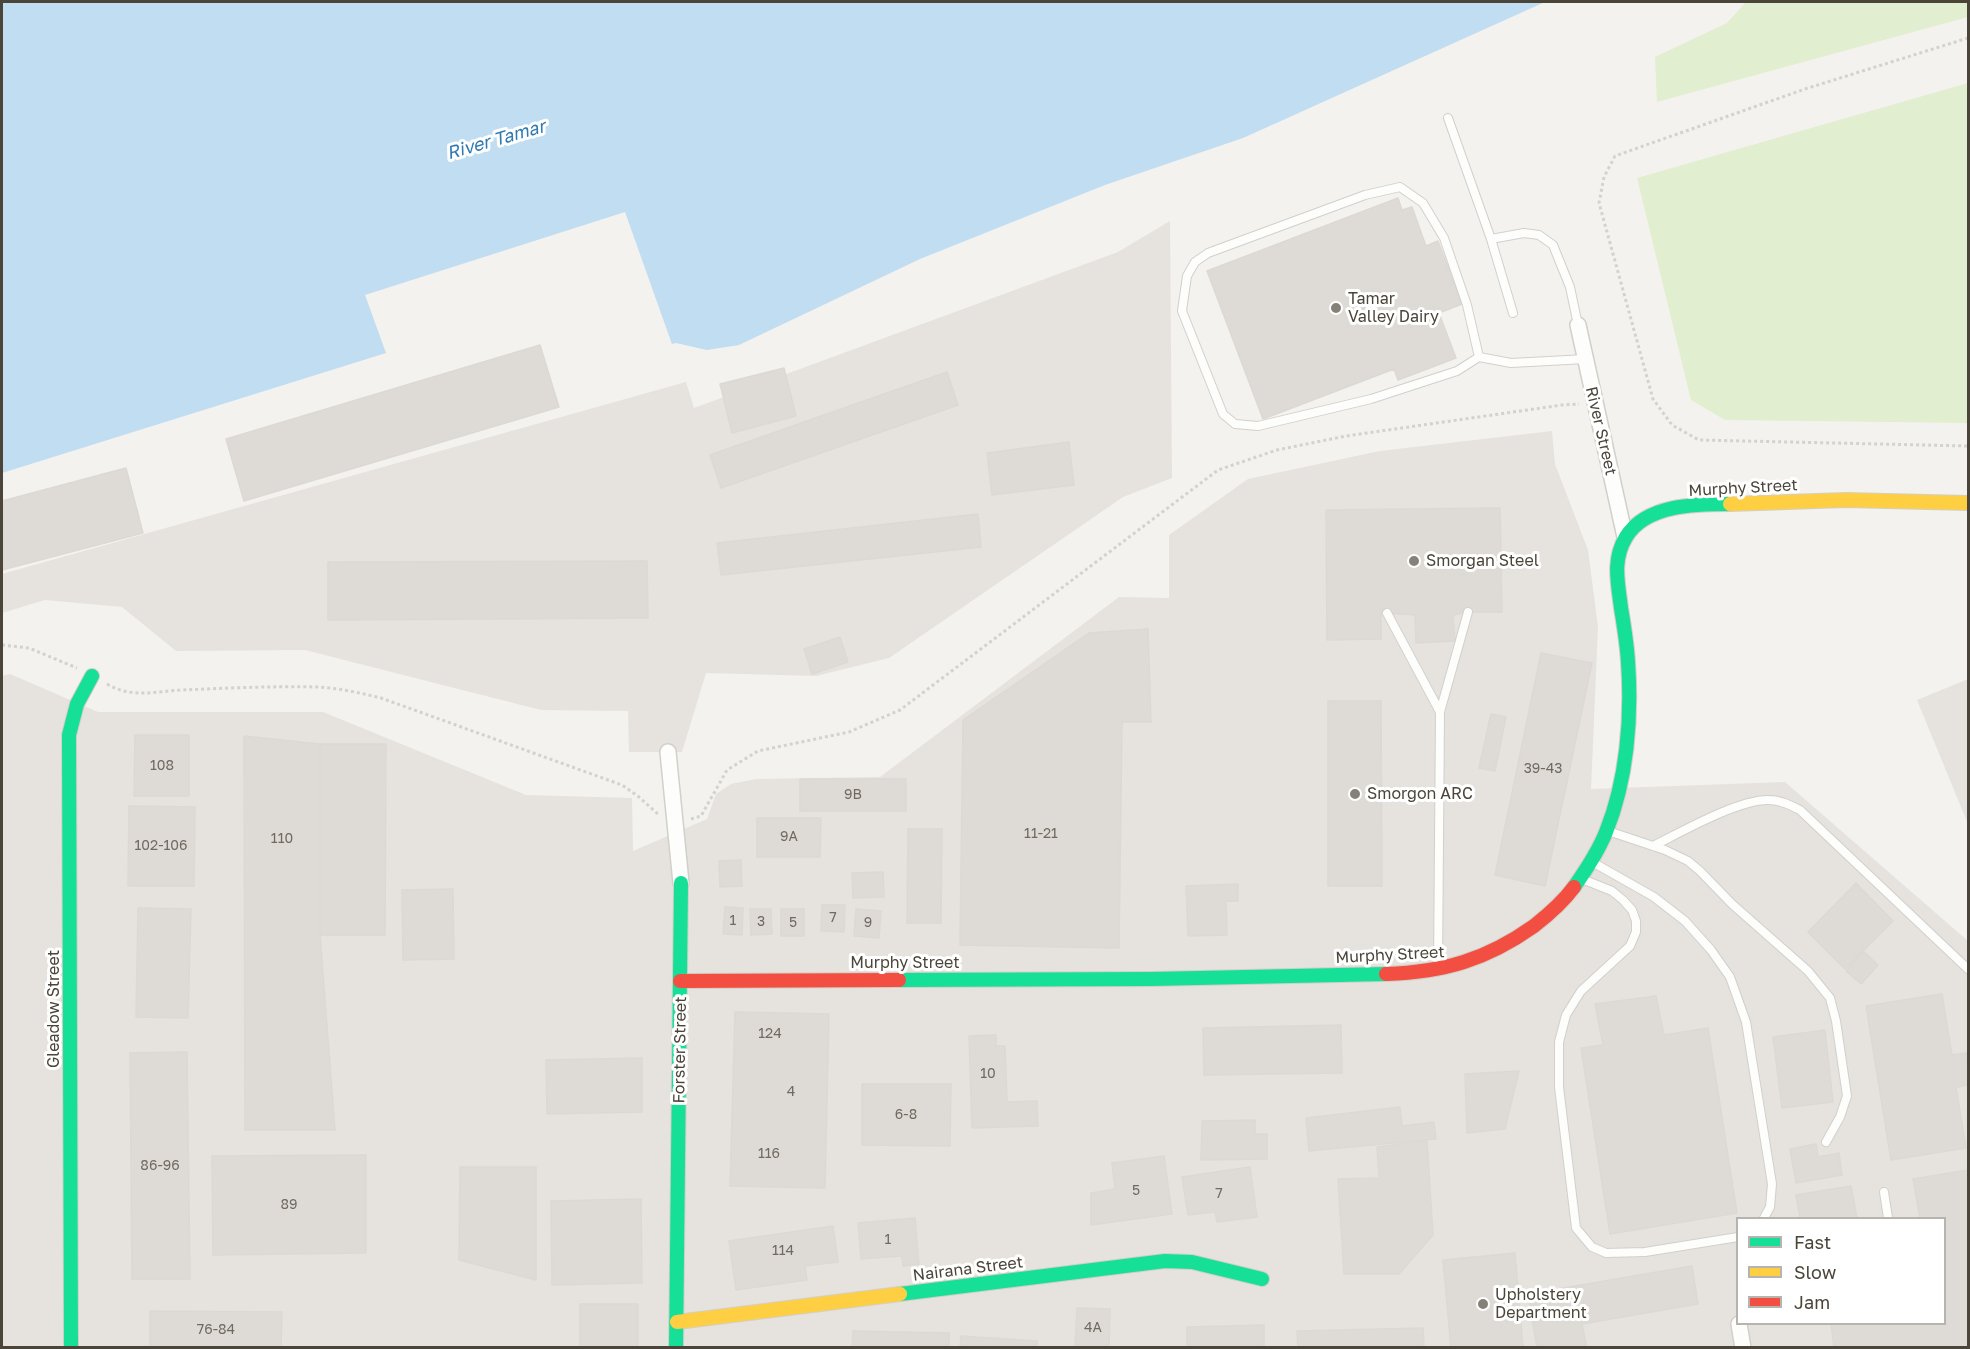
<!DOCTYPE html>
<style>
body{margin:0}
#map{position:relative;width:1970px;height:1349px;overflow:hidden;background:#f4f2ee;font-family:"Golos Text",sans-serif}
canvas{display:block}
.frame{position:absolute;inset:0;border:3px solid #4b4439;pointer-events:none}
.legend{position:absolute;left:1736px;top:1217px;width:210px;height:108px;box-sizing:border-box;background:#fff;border:2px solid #b7b4b0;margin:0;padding:8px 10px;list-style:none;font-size:18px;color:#4b4439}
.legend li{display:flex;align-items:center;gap:12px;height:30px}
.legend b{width:30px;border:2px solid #b7b4b0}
</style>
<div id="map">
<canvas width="1970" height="1349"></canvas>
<div class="frame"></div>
<ul class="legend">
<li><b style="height:8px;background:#16e098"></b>Fast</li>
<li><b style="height:8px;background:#ffcf43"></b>Slow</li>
<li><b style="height:8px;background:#f24e42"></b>Jam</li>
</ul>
</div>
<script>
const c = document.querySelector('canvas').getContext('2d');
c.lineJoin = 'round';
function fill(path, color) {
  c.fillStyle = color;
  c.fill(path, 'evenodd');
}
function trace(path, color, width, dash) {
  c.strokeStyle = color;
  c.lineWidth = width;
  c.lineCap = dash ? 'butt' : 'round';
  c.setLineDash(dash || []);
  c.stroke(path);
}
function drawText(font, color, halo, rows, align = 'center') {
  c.font = font + ' "Golos Text",sans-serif';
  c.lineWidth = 6;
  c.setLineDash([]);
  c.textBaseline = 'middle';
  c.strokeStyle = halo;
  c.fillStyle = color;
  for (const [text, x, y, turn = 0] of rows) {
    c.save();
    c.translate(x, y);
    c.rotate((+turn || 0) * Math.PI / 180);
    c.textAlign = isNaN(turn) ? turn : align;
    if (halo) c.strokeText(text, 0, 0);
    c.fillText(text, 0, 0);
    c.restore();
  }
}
fill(new Path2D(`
 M1170 221 1172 478 1123 497 889 658 816 676 706 673 682 752H629L628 711 541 710 305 650 176 651 122 607 45 600 2 613V574L686 382 694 408 1118 252Z
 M1552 431 1555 464 1588 550 1598 627 1591 789 1785 782 1968 941V1347L2 1348V676L10 674 98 712H323L526 795 632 798 633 851 707 819 716 794 731 784 756 779 880 777 1119 597 1169 598V535L1248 479 1380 451ZM1738 1218H1944V1324H1738Z
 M1968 679V824L1917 700Z`), '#e6e2de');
fill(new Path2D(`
 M1746 2H1968V17L1657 102 1655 57 1727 23Z
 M1968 83V423L1725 420 1691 400 1637 178Z`), '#e1eecf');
fill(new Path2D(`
 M2 2H1545L1243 138 1105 185 920 259 739 345 707 350 676 343 379 424 2 551Z`), '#c0ddf1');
fill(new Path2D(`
 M625 212 673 347 380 427 2 554V473L386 353 365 295Z`), '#f4f2ee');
const building = new Path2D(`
 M1398 198 1402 210 1412 207 1426 246 1438 241 1462 304 1439 313 1456 358 1398 380 1394 369 1263 419 1207 271Z
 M540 345 559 407 244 501 226 439Z
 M784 368 796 416 732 433 720 384Z
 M947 372 958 405 721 488 710 455Z
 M1069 442 1074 485 992 495 987 453Z
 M126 468 143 533 2 570V501Z
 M1500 508 1502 612H1468L1453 615 1455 641 1416 643 1415 615 1387 613H1381V639L1327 640 1326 510Z
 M978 514 981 547 721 575 717 543Z
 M647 561 648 618 328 620V562Z
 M1148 629 1151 722H1122L1119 948 960 945 963 720 1089 633Z
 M840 637 848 662 812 674 804 649Z
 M1541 653 1592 663 1545 886 1495 875Z
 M1328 701H1381L1382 886H1328Z
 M1491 714 1506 717 1495 771 1479 768Z
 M135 735H189V796H134Z
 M244 736 320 744V935L335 1130H245Z
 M320 744H386L385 935H320Z
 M800 779H906V811H800Z
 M129 806 195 807 194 886H128Z
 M757 818H821L820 857H757Z
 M908 829H942L941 923H907Z
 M741 860 742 886 720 887 719 861Z
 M883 872 884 897 853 898 852 873Z
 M1856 883 1893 921 1845 969 1808 932Z
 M1238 884V901H1226L1227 935 1188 936 1186 886Z
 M453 889 454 959 403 960 402 890Z
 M822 905H845L844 932 821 931Z
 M725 907 743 908 742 935 723 934Z
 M138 908 191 909 188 1018 136 1017Z
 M750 909H771L772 934 751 935Z
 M781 909H804V936H781Z
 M856 909 881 911 879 938 854 936Z
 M1863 951 1878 965 1861 984 1846 971Z
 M1942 994 1952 1055 1966 1053 1968 1070V1085L1956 1087 1966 1148 1891 1160 1866 1006Z
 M1656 996 1664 1035 1708 1028 1737 1213 1610 1234 1581 1048 1603 1045 1595 1004Z
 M735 1012 829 1014 825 1188 730 1186Z
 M1341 1025 1342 1073 1204 1075 1203 1028Z
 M1825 1030 1833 1102 1782 1108 1773 1037Z
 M996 1035V1046H1005L1007 1102 1037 1101 1038 1126 972 1128 969 1036Z
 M187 1052 190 1279H132L130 1053Z
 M642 1058V1112L547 1114 546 1060Z
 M1519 1071 1505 1129 1467 1133 1465 1074Z
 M862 1084H951L950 1146 862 1145Z
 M1400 1107 1402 1126 1434 1122 1436 1139 1309 1151 1306 1118Z
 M1255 1120V1134H1267V1159L1201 1160 1202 1121Z
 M1427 1141 1433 1235 1399 1274H1344L1338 1179 1379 1178 1377 1147Z
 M1816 1144 1818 1157 1839 1153 1842 1175 1796 1183 1790 1149Z
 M366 1155V1253L213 1255 212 1156Z
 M1164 1156 1172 1214 1091 1225V1193L1115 1189 1112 1163Z
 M460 1167H536V1280L459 1260Z
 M1250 1167 1257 1217 1217 1222 1215 1212 1188 1215 1182 1177Z
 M1968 1170V1348H1834L1831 1324H1944V1218H1920L1913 1179Z
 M1851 1186 1857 1218H1800L1796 1195Z
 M641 1199 642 1283 552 1285 551 1201Z
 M915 1218 919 1264 903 1266 902 1256 861 1259 858 1223Z
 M833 1226 838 1262 805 1266 807 1280 736 1290 729 1241Z
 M1515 1253 1523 1348H1451L1443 1260Z
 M1692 1266 1698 1304 1582 1324 1587 1348H1537L1528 1294Z
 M580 1304H638V1348H580Z
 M1077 1308 1110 1309 1109 1348H1075Z
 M150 1311 282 1312 281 1348H150Z
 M1264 1325V1348H1187V1327Z
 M1423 1328 1424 1348H1298L1297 1331Z
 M853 1331 949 1333V1348H852Z
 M961 1336 1037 1341V1348H960Z`);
fill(building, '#dedbd6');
trace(building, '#dcd9d4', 1.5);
const lane = new Path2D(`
 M1448 118 1491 239 1513 313
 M1491 239 1524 233 1539 235 1553 245 1570 287 1578 325
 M1479 357 1457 371 1371 399 1258 426 1235 424 1223 414 1182 311 1187 276 1195 262 1208 253 1365 195 1400 187 1423 203 1444 238 1467 305 1479 357 1511 363 1586 359
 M1387 613 1440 712
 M1608 831 1665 850 1688 861 1700 871 1732 904 1808 971 1830 998 1836 1021 1847 1096 1840 1117 1826 1142
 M1653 846C1681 832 1739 799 1769 800 1780 800 1790 805 1800 810L1968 969
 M1594 863 1654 897 1685 921 1711 950 1730 977 1746 1022 1772 1184 1770 1207 1764 1218
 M1582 879 1612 891 1623 900 1632 910 1636 921V932L1630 946 1581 991 1566 1015 1559 1042V1087L1576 1228 1592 1247 1606 1253 1645 1252 1738 1237
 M1438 969 1440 712 1468 612
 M1884 1192 1888 1218`);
const street = new Path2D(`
 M1578 325 1625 537
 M668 752 681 883
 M1739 1324 1743 1348`);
const fast = new Path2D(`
 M1574 887C1586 870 1598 852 1606 832 1627 780 1632 718 1628 662 1627 644 1624 626 1621 608 1618 583 1612 560 1626 537 1646 504 1697 504 1730 504
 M899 980 1151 979 1386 974
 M900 1294 1165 1261 1192 1262 1262 1279
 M71 1348 69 735 77 704 92 676
 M676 1348 681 883`);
const slow = new Path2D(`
 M1730 504 1846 500 1968 503
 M677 1322 900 1294`);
const jam = new Path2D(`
 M1386 974C1444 972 1486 960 1534 926 1548 915 1563 902 1574 887
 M680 981 899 980`);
trace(lane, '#d2d0cb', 10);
trace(street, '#d2d0cb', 18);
trace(fast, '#d3cfc5', 16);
trace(slow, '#d3cfc5', 16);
trace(jam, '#d3cfc5', 16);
trace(new Path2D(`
 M1968 38 1805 89 1615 156 1604 177 1599 203 1653 399 1672 425 1699 440 1968 446
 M2 645 29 648 77 668
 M107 684C132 699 156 691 183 690 227 688 273 686 317 687 339 688 360 693 381 698L622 785 639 797 659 815
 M691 819 701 816 727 770 758 751 849 732 900 710 1218 470 1277 450 1346 436 1562 405 1579 404`), '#d3d2cc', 3, [3, 3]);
trace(lane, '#fdfdfc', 8);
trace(street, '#fdfdfc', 15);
trace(fast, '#16e098', 14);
trace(slow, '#ffcf43', 14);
trace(jam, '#f24e42', 14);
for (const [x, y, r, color] of [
 [1336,308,6,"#868178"],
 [1414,561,6,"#868178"],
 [1355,794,6,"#868178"],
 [1483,1304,6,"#868178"]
]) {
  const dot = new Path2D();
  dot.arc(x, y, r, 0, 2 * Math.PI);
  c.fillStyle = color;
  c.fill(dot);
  trace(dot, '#fff', 2);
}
drawText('14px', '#706a61', null, [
 ["108",162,766],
 ["39-43",1543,769],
 ["9B",853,795],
 ["11-21",1041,834],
 ["9A",789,837],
 ["110",282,839],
 ["102-106",161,846],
 ["7",833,918],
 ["1",733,921],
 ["3",761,922],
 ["5",793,923],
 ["9",868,923],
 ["124",770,1034],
 ["10",988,1074],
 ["4",791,1092],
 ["6-8",906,1115],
 ["116",769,1154],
 ["86-96",160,1166],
 ["5",1136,1191],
 ["7",1219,1194],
 ["89",289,1205],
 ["1",888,1240],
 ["114",783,1251],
 ["4A",1093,1328],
 ["76-84",216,1330]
]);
drawText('16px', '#4b4439', '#fff', [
 ["Tamar",1348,299],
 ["Valley Dairy",1348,317],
 ["Smorgan Steel",1426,561],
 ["Smorgon ARC",1367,794],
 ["Upholstery",1495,1295],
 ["Department",1495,1313]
], 'left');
drawText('16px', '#4b4439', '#fff', [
 ["River Street",1601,431,77],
 ["Murphy Street",1743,488,-3],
 ["Murphy Street",1390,955,-3],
 ["Murphy Street",905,963],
 ["Gleadow Street",54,1009,-90],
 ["Forster Street",680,1050,-89],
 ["Nairana Street",968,1269,-7]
]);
drawText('italic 18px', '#2e7ab2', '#fff', [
 ["River Tamar",496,140,-16]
]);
</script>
